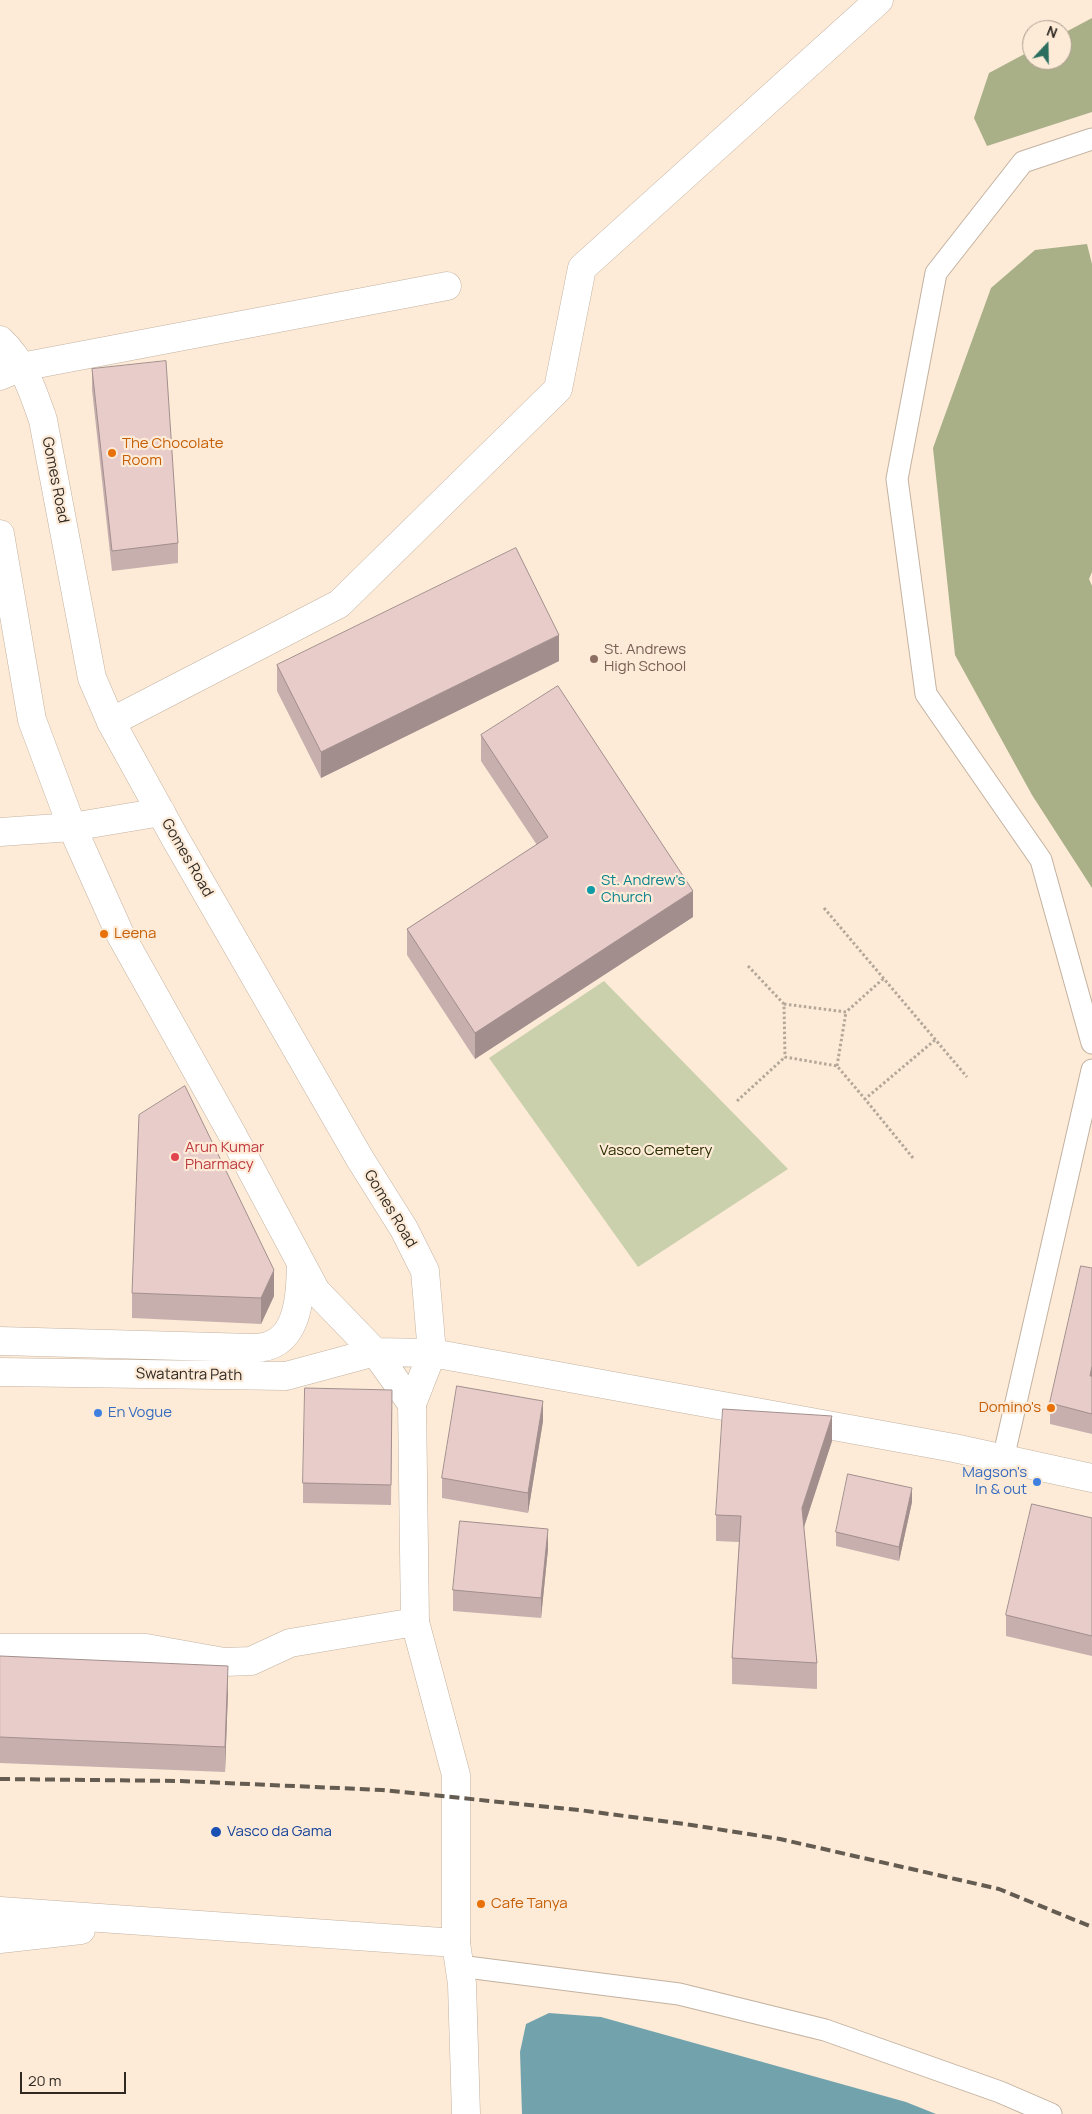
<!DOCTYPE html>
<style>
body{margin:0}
#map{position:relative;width:1092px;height:2114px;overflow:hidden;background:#fdebd8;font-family:Manrope,sans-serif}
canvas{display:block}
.north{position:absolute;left:1022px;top:20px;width:50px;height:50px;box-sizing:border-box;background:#fdebd8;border:1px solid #ab9d8f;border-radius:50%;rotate:21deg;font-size:14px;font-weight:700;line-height:20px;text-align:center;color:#2f2922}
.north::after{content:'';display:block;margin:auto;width:18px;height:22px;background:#2b6e5f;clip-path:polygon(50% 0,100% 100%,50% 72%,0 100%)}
.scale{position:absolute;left:20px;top:2072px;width:106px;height:22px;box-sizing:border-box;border:2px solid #2f2922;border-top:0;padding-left:6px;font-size:15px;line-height:18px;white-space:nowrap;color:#2f2922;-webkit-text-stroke:4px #fdebd8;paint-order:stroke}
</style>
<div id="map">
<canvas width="1092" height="2114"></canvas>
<div class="north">N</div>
<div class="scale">20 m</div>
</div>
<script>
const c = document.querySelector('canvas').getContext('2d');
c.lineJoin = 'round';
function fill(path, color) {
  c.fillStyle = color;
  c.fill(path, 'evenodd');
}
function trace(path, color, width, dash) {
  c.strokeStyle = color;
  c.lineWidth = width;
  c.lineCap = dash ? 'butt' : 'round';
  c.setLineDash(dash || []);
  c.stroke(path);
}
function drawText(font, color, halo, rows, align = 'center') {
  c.font = font + ' Manrope,sans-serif';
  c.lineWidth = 4.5;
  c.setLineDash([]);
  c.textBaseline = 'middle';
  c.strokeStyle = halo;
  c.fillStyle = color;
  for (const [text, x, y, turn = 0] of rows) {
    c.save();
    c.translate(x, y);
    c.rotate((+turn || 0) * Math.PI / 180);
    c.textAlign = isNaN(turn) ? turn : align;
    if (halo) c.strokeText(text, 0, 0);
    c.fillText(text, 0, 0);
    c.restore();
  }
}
fill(new Path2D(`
 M604 981 788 1169 638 1267 489 1058Z`), '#cad0ab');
fill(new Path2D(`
 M1092 18V112L987 146 974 118 989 73 1032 50V60H1062V34Z
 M1087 244 1092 264V572L1089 579 1092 586V888L1032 795 955 655 933 448 991 288 1035 250Z`), '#a9af87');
fill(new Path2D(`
 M549 2013 601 2017 906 2102 936 2114H522L520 2052 526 2024Z`), '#72a3ad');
const service = new Path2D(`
 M1092 139 1023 162 936 273 897 479 926 694 1041 860 1092 1043
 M1003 1459 1092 1070
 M459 1966 679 1994 825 2030 1000 2092 1051 2114`);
const minor = new Path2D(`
 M0 376 21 367 447 286
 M111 722 339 604 558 389 582 268 879 0
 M0 832 72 827 161 812
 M0 1648H146L224 1662 251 1661 290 1643 415 1622
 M0 1911 456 1943
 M0 1939 81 1930`);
const tertiary = new Path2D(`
 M0 1341 253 1348C299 1348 300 1298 301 1264
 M0 1372 286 1376 375 1352`);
const secondary = new Path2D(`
 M412 1404 415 1622 456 1775V1943L462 1984 466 2114`);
const primary = new Path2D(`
 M0 340C23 361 33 391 43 420L92 678 111 722 175 838 360 1159 404 1229 425 1271 432 1353 412 1404
 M0 534 32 720 72 827 119 932 231 1132 316 1291 375 1352 412 1404
 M375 1352 432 1353 954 1448 1092 1478`);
trace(service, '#c3b2a0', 23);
trace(minor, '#c3b2a0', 29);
trace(tertiary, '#c3b2a0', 29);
trace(secondary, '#c3b2a0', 29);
trace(primary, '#c3b2a0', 29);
trace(new Path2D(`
 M824 908 967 1077
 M748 966 784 1004 785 1057 837 1066 865 1099
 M784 1004 846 1012 884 978
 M837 1066 846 1012
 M737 1101 785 1057
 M913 1158 865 1099 935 1040`), '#b4a798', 3, [2.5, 2.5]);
trace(service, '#fff', 21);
trace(minor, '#fff', 28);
trace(tertiary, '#fff', 28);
trace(secondary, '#fff', 28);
trace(primary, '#fff', 28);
trace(new Path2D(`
 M0 1779 181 1781 382 1790 579 1810 685 1824 780 1839 999 1889 1092 1927`), '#645b51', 4, [10, 5]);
fill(new Path2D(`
 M92 369 178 543V563L112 571 92 390Z
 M559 661 321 778 277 691V665Z
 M481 735 693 917 475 1059 407 955V929L537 845 481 761Z
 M1092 1268V1434L1050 1424V1403Z
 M132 1293 274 1296 261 1324 132 1318Z
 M392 1410 391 1505 303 1503V1483Z
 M543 1421 528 1513 442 1498V1478Z
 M832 1441 804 1527 817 1663V1689L732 1684V1658L739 1542 716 1541V1515Z
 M912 1502 899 1561 836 1546V1532Z
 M1092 1518V1656L1006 1636V1615Z
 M548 1549 541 1618 453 1611V1590Z
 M0 1656 228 1692 225 1772 0 1763Z`), '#c7afae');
fill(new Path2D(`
 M559 635V661L321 778V752Z
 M693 891V917L475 1059V1033Z
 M274 1270V1296L261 1324V1298Z
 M1092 1366V1386L1090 1376Z
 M543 1401V1421L528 1513V1493Z
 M832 1416V1441L802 1533V1508Z
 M912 1488V1502L899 1561V1547Z
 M548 1529V1549L541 1618V1598Z
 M228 1666V1692L225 1772V1747Z`), '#a28f8d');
const building = new Path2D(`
 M166 361 178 543 112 551 92 369Z
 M516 548 559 635 321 752 277 665Z
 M558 686 693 891 475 1033 407 929 548 837 481 735Z
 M185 1086 274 1270 261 1298 132 1293 139 1115Z
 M1081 1266 1092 1268V1366L1090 1376H1092V1414L1050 1403Z
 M457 1386 543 1401 528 1493 442 1478Z
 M305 1388 392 1390 391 1485 303 1483Z
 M723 1409 832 1416 802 1508 817 1663 732 1658 741 1516 716 1515Z
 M848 1474 912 1488 899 1547 836 1532Z
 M1032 1504 1092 1518V1636L1006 1615Z
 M460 1521 548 1529 541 1598 453 1590Z
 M0 1656 228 1666 225 1747 0 1737Z`);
fill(building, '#e7ccca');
trace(building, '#a28f8d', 1);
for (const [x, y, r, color] of [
 [112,453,5,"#e8710a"],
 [594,659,5,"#8d6e63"],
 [591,890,5,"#0f9aa8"],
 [104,934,5,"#e8710a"],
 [175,1157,5,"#e0444e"],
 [1051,1408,5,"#e8710a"],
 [98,1413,5,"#3f7fe0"],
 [1037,1482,5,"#3f7fe0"],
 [216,1832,6,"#1a4fb4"],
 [481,1904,5,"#e8710a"]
]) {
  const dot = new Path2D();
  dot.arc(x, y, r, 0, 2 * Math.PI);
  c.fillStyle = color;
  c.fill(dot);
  trace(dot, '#fdebd8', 2);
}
drawText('15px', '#c56008', '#fdebd8', [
 ["The Chocolate",122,444],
 ["Room",122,461],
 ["Leena",114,934],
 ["Domino's",1041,1408,"right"],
 ["Cafe Tanya",491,1904]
], 'left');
drawText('15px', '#2f2922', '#fdebd8', [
 ["Gomes Road",55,480,79],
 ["Gomes Road",187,858,60],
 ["Gomes Road",390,1209,59],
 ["Swatantra Path",189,1375,1]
]);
drawText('15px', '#785e54', '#fdebd8', [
 ["St. Andrews",604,650],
 ["High School",604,667]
], 'left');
drawText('15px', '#0d838f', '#fdebd8', [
 ["St. Andrew's",601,881],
 ["Church",601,898]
], 'left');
drawText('15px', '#be3a42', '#fdebd8', [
 ["Arun Kumar",185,1148],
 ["Pharmacy",185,1165]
], 'left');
drawText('15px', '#2b2f00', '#fdebd8', [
 ["Vasco Cemetery",656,1151]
]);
drawText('15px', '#366cbe', '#fdebd8', [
 ["En Vogue",108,1413],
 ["Magson's",1027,1473,"right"],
 ["In & out",1027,1490,"right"]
], 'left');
drawText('15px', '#164399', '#fdebd8', [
 ["Vasco da Gama",227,1832]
], 'left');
</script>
